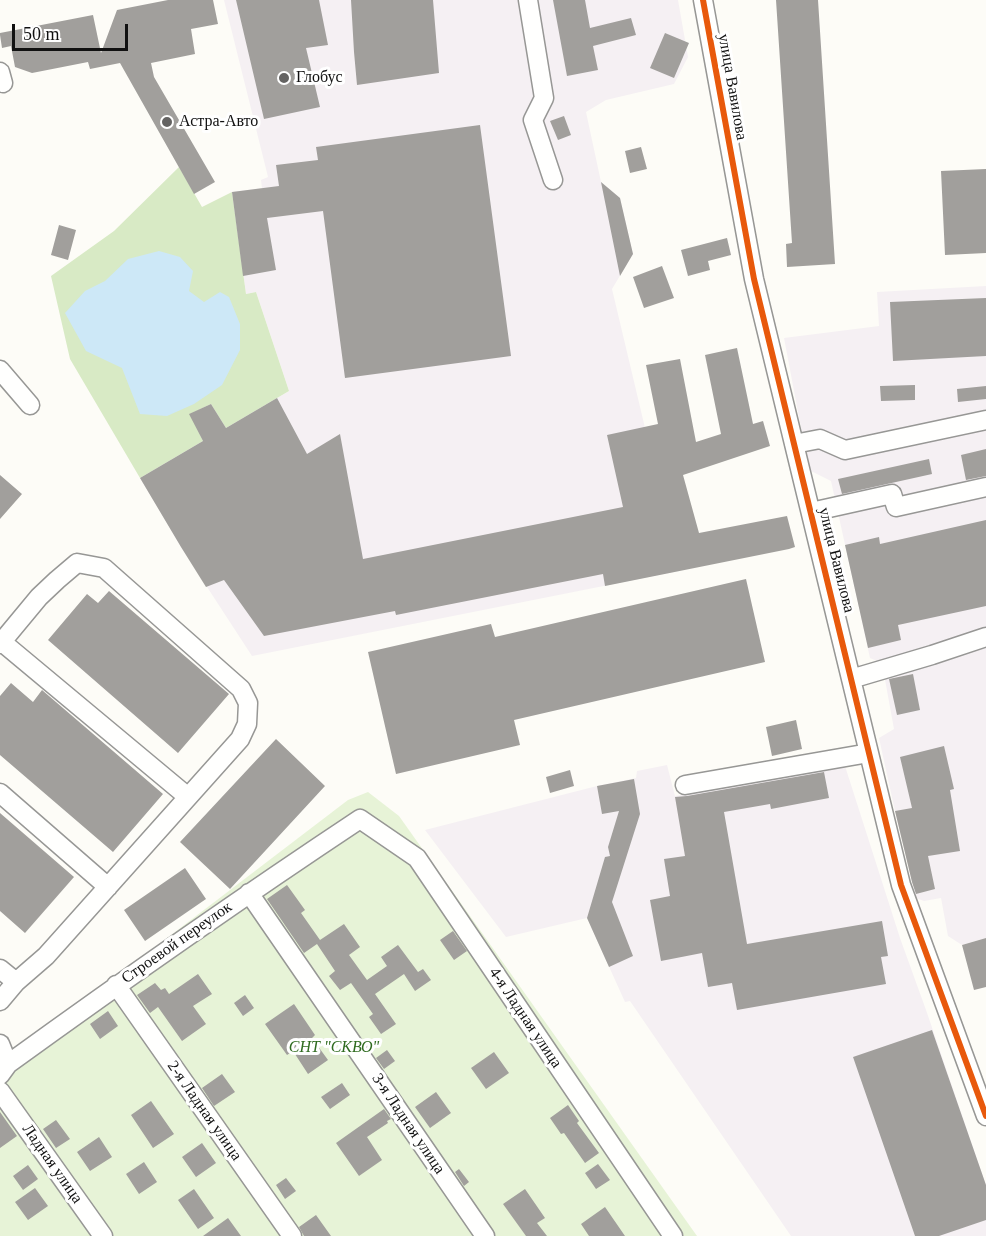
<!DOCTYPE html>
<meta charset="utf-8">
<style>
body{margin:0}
#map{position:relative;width:986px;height:1236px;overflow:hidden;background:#fdfcf7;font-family:"Times New Roman",serif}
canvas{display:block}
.scale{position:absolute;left:12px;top:24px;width:116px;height:27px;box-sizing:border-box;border:3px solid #111;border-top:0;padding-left:8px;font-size:18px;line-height:21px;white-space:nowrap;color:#111;-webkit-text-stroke:4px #fff;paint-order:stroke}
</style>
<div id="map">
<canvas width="986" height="1236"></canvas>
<div class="scale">50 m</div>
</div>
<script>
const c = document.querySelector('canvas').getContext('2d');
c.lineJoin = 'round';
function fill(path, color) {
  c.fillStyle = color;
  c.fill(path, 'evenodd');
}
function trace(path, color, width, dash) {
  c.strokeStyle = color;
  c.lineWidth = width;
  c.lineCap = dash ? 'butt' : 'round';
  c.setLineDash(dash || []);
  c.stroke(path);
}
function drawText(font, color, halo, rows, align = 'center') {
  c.font = font + ' "Times New Roman",serif';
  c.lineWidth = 6;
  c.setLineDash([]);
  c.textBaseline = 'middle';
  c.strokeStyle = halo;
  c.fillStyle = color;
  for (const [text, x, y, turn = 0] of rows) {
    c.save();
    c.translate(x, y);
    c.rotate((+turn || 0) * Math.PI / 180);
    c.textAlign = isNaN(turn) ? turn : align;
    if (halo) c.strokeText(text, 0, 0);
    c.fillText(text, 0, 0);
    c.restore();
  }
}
fill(new Path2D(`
 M224 0H678L688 57 674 84 606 100 586 112 601 182 620 198 633 254 612 289 679 571 252 656 181 547 140 478 203 441 189 414 211 404 226 428 289 391 256 292 246 294 232 192 262 188 261 180 268 177Z
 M986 286V938L962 945 948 936 941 898 924 901 916 898 895 811 879 738 894 729 882 663 870 658 831 481 809 470 784 338 879 326 877 292Z
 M667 765 675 796 845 766 900 938 926 1010 986 1185V1236H791L630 1001 625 1002 587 918 506 937 425 830 597 786 636 778 637 771Z`), '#f5f0f3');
fill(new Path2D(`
 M368 792 399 816 697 1236H0V1070L10 1058 348 800Z`), '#e7f3d7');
fill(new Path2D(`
 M179 167 202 207 232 192 246 294 256 292 289 391 226 428 211 404 190 414 203 441 140 478 70 359 51 276 114 231Z`), '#d8eac5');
fill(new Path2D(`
 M159 251 180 257 193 271 189 291 204 302 220 292 229 297 240 324V350L222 385 194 404 167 416 140 414 122 368 86 351 65 313 85 291 105 281 128 259Z`), '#cde8f7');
fill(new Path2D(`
 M168 0H213L218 24 191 29 195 54 151 63 154 77 215 182 194 194 120 63 90 69 88 62 32 73 15 67 11 46 2 48 0 35V33L93 15 101 53 117 10Z
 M236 0H319L328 45 306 48 320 107 264 119Z
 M351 0H433L439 73 357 85 354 52Z
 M553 0H585L590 28 631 18 636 35 593 46 598 70 567 76Z
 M776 0H818L835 264 787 267 786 244 792 243Z
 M665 33 689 43 674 78 650 68Z
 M564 116 571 135 558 140 550 121Z
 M480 125 511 356 345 378 323 211 267 218 276 270 243 276 232 192 279 186 276 165 318 160 316 147Z
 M641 147 647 169 630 173 625 151Z
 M986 169V253L945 255 941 171Z
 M601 182 620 198 633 254 620 276Z
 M59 225 76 230 68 260 51 255Z
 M727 238 731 255 708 261 710 270 688 276 681 250Z
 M662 266 674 298 644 308 633 277Z
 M986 298V356L893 361 890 302Z
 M737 348 753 424 763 421 770 446 683 475 699 533 787 516 795 547 789 549 605 586 603 574 396 615 395 611 264 636 224 580 206 587 181 547 140 478 203 441 189 414 211 404 226 428 277 398 307 454 340 434 363 559 623 507 607 435 658 424 646 365 680 359 696 442 721 434 705 355Z
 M915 385V400L881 401 880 386Z
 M986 386V399L958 402 957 389Z
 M986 449V476L966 480 961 455Z
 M929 459 932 474 842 494 838 479Z
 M0 475 22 494 0 519Z
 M986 520V606L898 625 901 640 868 648 845 545 879 537 880 544Z
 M746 579 765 662 514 720 520 745 396 774 368 652 491 624 495 637Z
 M109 591 229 694 178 753 48 640 87 594 98 603Z
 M913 674 920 710 897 715 889 679Z
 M11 683 33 702 42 690 163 794 113 852 0 755V696Z
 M796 720 802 749 772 756 766 727Z
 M276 739 325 786 230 889 180 842Z
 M944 746 954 789 950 790 960 851 928 856 935 889 916 894 912 882 895 811 912 808 900 757Z
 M570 770 574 786 550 793 546 777Z
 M824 772 829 798 771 809 770 804 724 812 747 944 882 921 888 956 881 957 886 984 737 1010 732 983 708 987 702 953 661 961 650 900 670 896 664 859 685 856 675 797 687 796Z
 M634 779 640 814 612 902 633 956 609 967 587 918 605 857 610 856 608 847 619 811 602 814 597 786Z
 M0 813 74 877 25 933 0 911Z
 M185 868 206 899 145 941 124 910Z
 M287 885 305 910 301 913 320 940 344 924 360 947 349 955 367 980 387 966 381 957 398 945 418 972 423 969 431 980 415 991 404 974 375 994 396 1024 381 1034 369 1017 373 1014 351 983 340 990 329 976 335 971 317 944 304 953 267 899Z
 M453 931 467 951 454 960 440 940Z
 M986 938V987L974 990 962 945Z
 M198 974 212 994 193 1006 206 1024 182 1041 158 1007 150 1013 137 995 155 983 161 990 165 988 169 994Z
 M245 995 254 1008 243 1016 234 1003Z
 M294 1004 315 1035 312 1038 328 1060 308 1074 293 1051 287 1055 265 1024Z
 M108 1011 118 1026 100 1039 90 1024Z
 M932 1030 986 1185V1220L939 1236H915L853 1057Z
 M387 1050 395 1061 384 1069 376 1058Z
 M494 1052 509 1073 486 1089 471 1068Z
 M222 1074 235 1092 214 1106 202 1088Z
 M342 1083 350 1095 330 1109 321 1097Z
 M436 1092 451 1113 430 1128 415 1107Z
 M151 1101 174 1134 153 1148 131 1115Z
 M568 1105 579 1121 577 1123 599 1153 585 1163 564 1133 561 1134 550 1118Z
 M384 1109 391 1119 387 1121 388 1123 367 1137 382 1160 359 1176 336 1143Z
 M0 1112 17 1136 0 1148Z
 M56 1120 70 1139 56 1148 43 1129Z
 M99 1137 112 1157 90 1171 77 1152Z
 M202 1143 216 1163 196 1177 182 1157Z
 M144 1162 157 1182 139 1194 126 1174Z
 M598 1164 610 1180 596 1189 585 1173Z
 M28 1165 38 1179 23 1190 13 1176Z
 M459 1169 469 1182 464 1186 455 1172Z
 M286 1178 296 1191 285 1199 276 1185Z
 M35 1188 48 1206 28 1220 15 1202Z
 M194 1189 214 1218 198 1229 178 1200Z
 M525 1189 545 1218 537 1223 547 1236H526L503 1204Z
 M605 1207 625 1236H589L581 1224Z
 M316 1215 331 1236H304L299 1227Z
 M228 1218 241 1236H203Z`), '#a19f9c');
const minor = new Path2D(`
 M528 0 544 98 533 120 553 180
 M703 0 754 279 901 885 986 1116
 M0 72 3 83
 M0 370 30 405
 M794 444 820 439 845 450 986 420
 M811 512 892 494 896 507 986 487
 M2 642 188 797
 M0 644 39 597 57 580 77 563 104 568 241 689 248 703 247 724 240 739 46 956 16 982 0 1001
 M851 679 932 655 986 637
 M685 785 869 753
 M0 793 108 887
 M249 893 485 1236
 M0 969 16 982
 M116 985 292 1236
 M0 1044 8 1064
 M0 1075 8 1064C124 980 241 898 360 819L417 858 673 1236
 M0 1091 103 1236`);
trace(minor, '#979795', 21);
trace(minor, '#fffffe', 18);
trace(new Path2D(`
 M703 0 754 279 901 885 986 1116`), '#e8590c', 6);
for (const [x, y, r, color] of [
 [284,78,6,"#646362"],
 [167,122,6,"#646362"]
]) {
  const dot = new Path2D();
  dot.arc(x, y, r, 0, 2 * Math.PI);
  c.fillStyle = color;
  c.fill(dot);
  trace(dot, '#fff', 2);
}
drawText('16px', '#111', '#fff', [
 ["Глобус",296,78],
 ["Астра-Авто",179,122]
], 'left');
drawText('16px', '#111', '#fff', [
 ["улица Вавилова",732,87,80],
 ["улица Вавилова",836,560,76],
 ["Строевой переулок",177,943,-35],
 ["4-я Ладная улица",525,1018,56],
 ["2-я Ладная улица",204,1111,55],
 ["3-я Ладная улица",408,1124,56],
 ["Ладная улица",52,1164,55]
]);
drawText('italic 16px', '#2f6b1f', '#fff', [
 ["СНТ \"СКВО\"",334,1048]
]);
</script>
